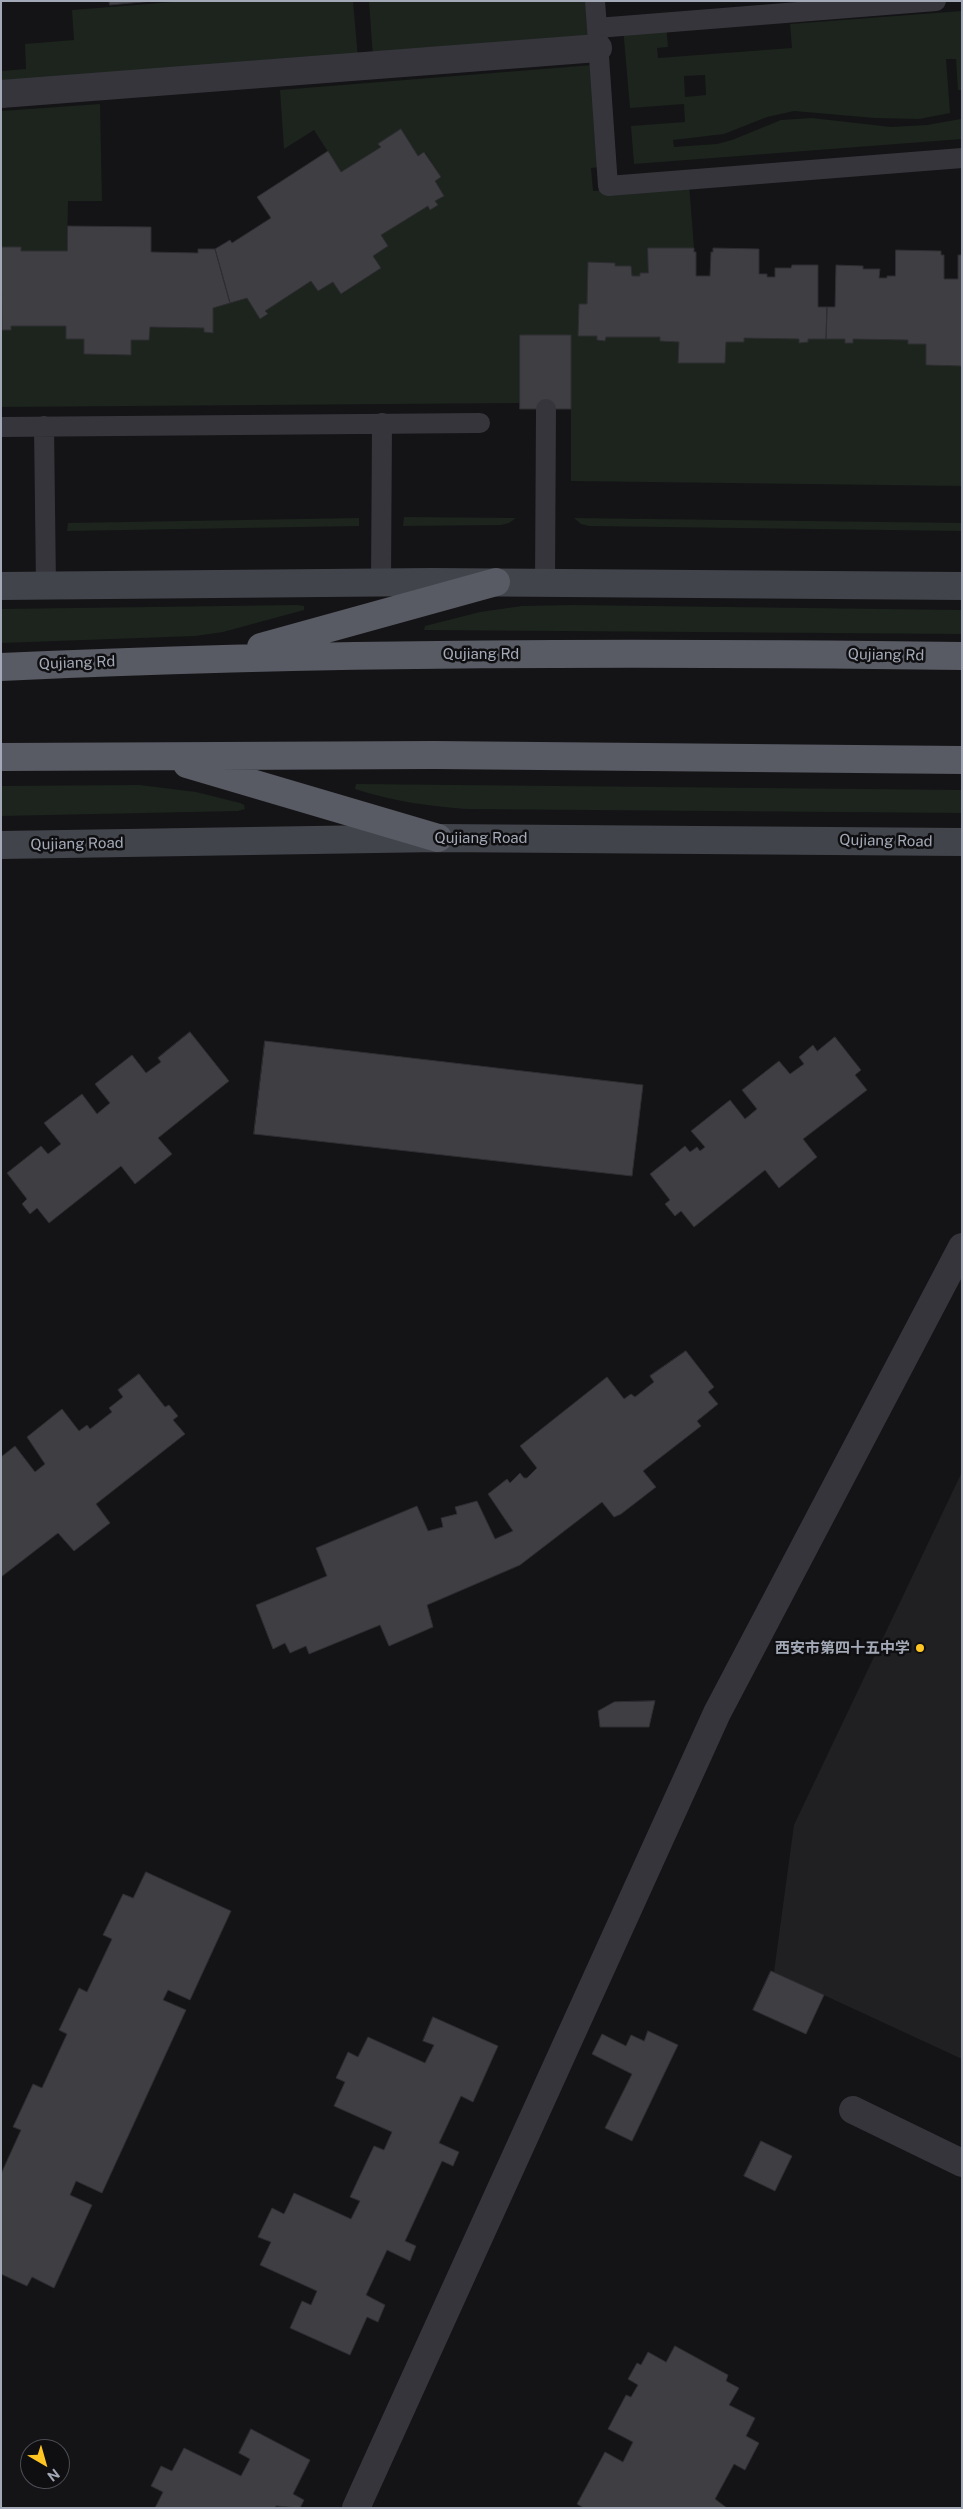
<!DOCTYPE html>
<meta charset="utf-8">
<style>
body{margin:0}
#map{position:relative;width:963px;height:2509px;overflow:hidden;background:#141416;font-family:"Public Sans",sans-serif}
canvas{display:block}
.frame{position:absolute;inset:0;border:2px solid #a4a9b7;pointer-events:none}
.north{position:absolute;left:20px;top:2439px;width:50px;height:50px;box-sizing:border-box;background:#0f0f11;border:1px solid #4b4d53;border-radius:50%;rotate:142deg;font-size:14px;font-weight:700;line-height:20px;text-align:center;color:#a4a9b7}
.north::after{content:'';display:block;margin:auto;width:18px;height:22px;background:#ffc623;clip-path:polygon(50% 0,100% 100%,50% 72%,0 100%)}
</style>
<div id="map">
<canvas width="963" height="2509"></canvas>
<div class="frame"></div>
<div class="north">N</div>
</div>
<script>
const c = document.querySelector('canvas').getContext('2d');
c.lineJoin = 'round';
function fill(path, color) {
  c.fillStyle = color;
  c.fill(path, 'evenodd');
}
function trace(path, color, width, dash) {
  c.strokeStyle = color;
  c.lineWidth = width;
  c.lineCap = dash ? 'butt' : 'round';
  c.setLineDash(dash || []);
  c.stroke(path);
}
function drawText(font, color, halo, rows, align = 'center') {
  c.font = font + ' "Public Sans","Noto Sans SC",sans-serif';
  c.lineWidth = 5;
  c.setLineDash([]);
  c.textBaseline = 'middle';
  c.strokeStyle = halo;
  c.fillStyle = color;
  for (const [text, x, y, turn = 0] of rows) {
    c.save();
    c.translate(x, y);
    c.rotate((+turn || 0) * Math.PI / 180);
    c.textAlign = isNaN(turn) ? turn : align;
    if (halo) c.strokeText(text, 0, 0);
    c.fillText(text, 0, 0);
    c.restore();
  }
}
fill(new Path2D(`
 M962 1472V2059L774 1972 794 1825Z`), '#202023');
fill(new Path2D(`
 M186 1H353L358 59 1 81V71L26 69 25 44 74 40 72 10Z
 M369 1H589L591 40 373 57Z
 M962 11V90H958L956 59H946L950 113 919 119 875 118 794 111 767 117 724 134 673 140 674 147 717 144 732 140 781 120 812 118 891 127 927 125 961 119 962 139 634 164 631 126 685 122 684 104 630 108 623 27 666 24 668 47 657 48 658 58 792 48 790 24ZM705 75 706 95 685 97 684 76Z
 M593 65 601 167 591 168 593 191 689 184 694 248H648V273H640V276H632L631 266H615L614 263 588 262 587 304H579L578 336H597V340L605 341 606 337H660L679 342V363H725L726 342 744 341V338L799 339V343L807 342 808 339H845V343H853V339L908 340 909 344H926V365L962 366V486L571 481V335H520V403L1 407V326L3 330H11V326H66V339H84V354L130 355 131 340H149L150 327 204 328V332L213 333V308L247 298 260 319 268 315 265 311 311 281 318 291 333 282 342 294 381 268 373 256 388 246 381 235 428 206 437 205 435 201 443 196 435 181 441 177 425 152 418 156 401 129 379 145 381 147 341 172 314 130 284 149 280 90Z
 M100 104 102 201H68L67 251H21V247H1V111Z
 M404 517 516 518 509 523 501 525 403 526Z
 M359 518V526L67 531 68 523Z
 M574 518 962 523V531L589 526 581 524Z
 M297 605 304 606V610L223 632 195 636 1 643V609Z
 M574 605 962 610V634L424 630 425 626 480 612 522 606Z
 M356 784 962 790V813L466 809C427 806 392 801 355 789Z
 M140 785 196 792 240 803 244 805 245 809 238 811 1 816V786Z`), '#1c241d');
const building = new Path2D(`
 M109 1H153L110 5Z
 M401 129 418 156 424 152 441 177 435 181 444 196 435 201 438 205 430 210 428 206 381 235 388 246 373 256 381 268 341 294 333 282 318 291 311 281 265 311 268 314 260 319 247 298 230 303 215 249 230 240 232 243 271 218 257 197 328 151 341 172 381 147 378 144Z
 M68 226 151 227V252L198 253V249H215L230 303 213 308V333L204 332V328L150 327 149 340H131V355L84 354V339H66V326H11V330H2L1 247H21V251H67Z
 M648 248H694V252H696V276H710L711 252H713V248L759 249V274H767V277H775V268H791L792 265H818V307H827L826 339H808V342L799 343V339L744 338V342H726L725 363H678L679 342 660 341V337H606L605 341 597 340V336H578L579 304H587L588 262 615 263V266H631L632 276H640V273H648Z
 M896 250 941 251V255H944V279H958V255H961L962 251V366L926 365V344H908V340L853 339V343H845V339H826L827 307H835L836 265 863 266V269H880L879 278H887V276H895Z
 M520 335H571V409H520Z
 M190 1032 229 1081 158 1138 172 1154 135 1184 121 1166 49 1223 37 1208 30 1214 22 1204 27 1199 7 1173 41 1146 48 1154 61 1144 44 1123 82 1094 97 1114 110 1103 95 1084 132 1055 146 1073 161 1062 158 1058Z
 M835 1037 861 1070 855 1075 867 1090 803 1139 817 1157 779 1188 765 1170 694 1227 681 1211 675 1216 665 1204 670 1200 650 1174 685 1146 690 1152 697 1147 700 1151 705 1147 691 1131 730 1100 745 1119 757 1109 742 1090 779 1061 790 1074 804 1064 799 1057 813 1045 817 1051Z
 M265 1041 643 1085 632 1176 254 1134Z
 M686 1351 714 1387 708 1392 718 1404 697 1421 701 1426 643 1471 656 1487 621 1514 614 1517 602 1502 520 1565 427 1605 433 1627 389 1646 380 1625 309 1654 306 1646 290 1653 285 1643 273 1649 256 1605 327 1576 316 1548 417 1506 428 1531 443 1527 441 1518 457 1514 455 1507 477 1501 495 1539 513 1531 488 1494 507 1479 510 1483 520 1473 524 1478H527L537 1468 520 1446 607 1377 624 1399 631 1394 635 1397 654 1382 650 1376Z
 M139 1374 165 1407 169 1405 178 1416 173 1420 185 1434 96 1504 110 1523 74 1551 58 1533 1 1577V1457L15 1446 35 1472 45 1464 27 1437 62 1409 79 1431 87 1425 90 1429 112 1412 109 1408 123 1397 118 1390Z
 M655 1701 649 1727H600L598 1711 614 1702Z
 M146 1872 231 1911 190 2000 168 1990 163 2000 186 2010 102 2193 76 2181 70 2195 92 2205 54 2288 32 2277 27 2286 1 2274V2174L21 2130 13 2127 33 2084 42 2088 67 2034 59 2030 79 1988 87 1992 112 1939 103 1935 123 1894 133 1898Z
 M771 1971 824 1995 806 2034 753 2010Z
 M433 2017 498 2046 473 2102 461 2096 439 2143 459 2152 453 2166 442 2161 405 2241 416 2246 410 2261 387 2250 366 2295 385 2305 378 2322 367 2317 350 2355 290 2328 302 2301 311 2305 317 2291 260 2265 271 2242 258 2237 272 2208 284 2214 294 2193 351 2219 360 2201 350 2197 374 2146 384 2150 392 2132 334 2106 345 2082 336 2078 348 2052 358 2057 368 2037 425 2063 434 2045 423 2041Z
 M648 2031 678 2045 632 2141 605 2128 632 2074 592 2054 602 2034 626 2046 631 2035 644 2041Z
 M761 2141 792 2156 775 2191 744 2176Z
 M675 2346 728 2375 726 2381 739 2388 729 2405 755 2418 746 2436 759 2443 745 2470 734 2464 715 2499 727 2508H584L577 2504 605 2452 623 2462 633 2442 608 2429 626 2395 631 2397 638 2385 628 2379 637 2363 641 2365 648 2352 666 2362Z
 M251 2429 310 2460 293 2494 304 2500 300 2508 276 2506 275 2508H155L163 2492 151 2486 161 2466 172 2471 184 2448 241 2476 250 2459 239 2453Z`);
fill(building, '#3e3e43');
trace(building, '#2e2e32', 1);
trace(new Path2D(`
 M595 1 597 28
 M936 1 597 28 608 186 962 158
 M44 426 46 586
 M1 427 480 423
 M545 582 546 409
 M381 583 382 423`), '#35353b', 20);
trace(new Path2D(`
 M1 94 598 48
 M853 2110 962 2163
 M356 2508 717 1713 962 1247`), '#35353b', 28);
trace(new Path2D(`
 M1 586 432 582 962 586
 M1 845 438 838 962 842`), '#42444b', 28);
trace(new Path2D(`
 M261 647 496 582
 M1 667C321 652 641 652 962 656
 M1 757 434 755 962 760
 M187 764 438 838`), '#585a64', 28);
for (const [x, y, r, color] of [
 [920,1648,5,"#ffc623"]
]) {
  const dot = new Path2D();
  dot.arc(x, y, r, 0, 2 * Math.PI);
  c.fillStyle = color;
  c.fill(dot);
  trace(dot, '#0f0f11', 2);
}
drawText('15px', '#a4a9b7', '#0f0f11', [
 ["Qujiang Rd",481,654],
 ["Qujiang Rd",886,655,1],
 ["Qujiang Rd",77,663,-2],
 ["Qujiang Road",481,838],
 ["Qujiang Road",886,841,1],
 ["Qujiang Road",77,844,-1]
]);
drawText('bold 15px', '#a4a9b7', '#0f0f11', [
 ["西安市第四十五中学",910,1648]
], 'right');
</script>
